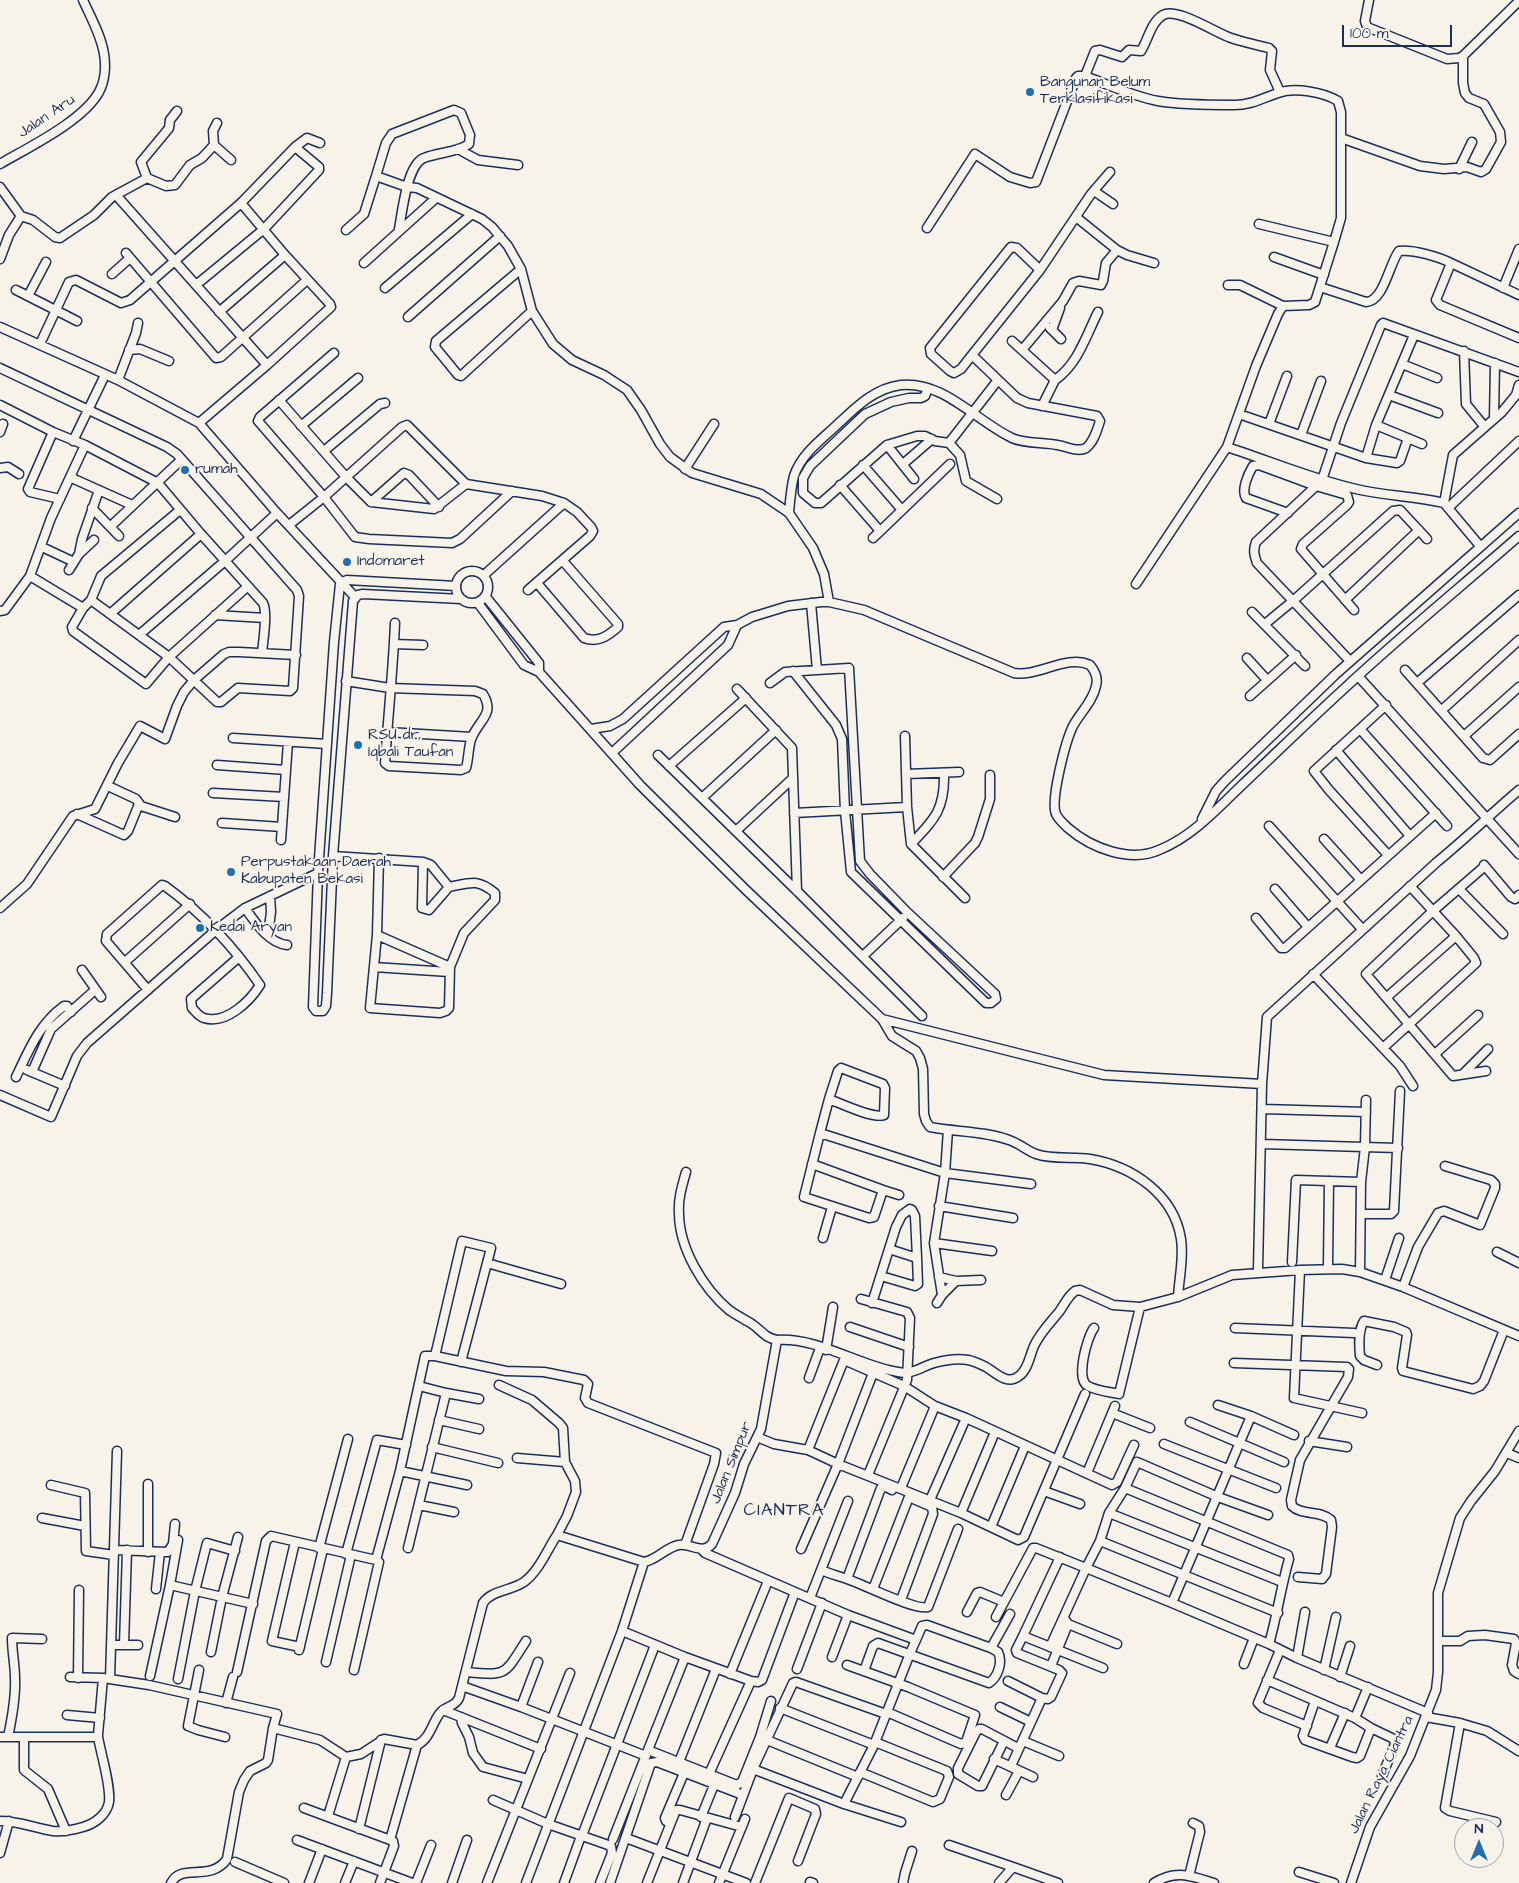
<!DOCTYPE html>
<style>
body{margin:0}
#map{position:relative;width:1519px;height:1883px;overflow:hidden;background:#f7f3e8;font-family:"Architects Daughter",sans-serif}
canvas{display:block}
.north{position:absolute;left:1454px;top:1818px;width:50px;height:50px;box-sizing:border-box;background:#f7f3e8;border:1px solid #9fa5b1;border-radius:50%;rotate:0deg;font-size:14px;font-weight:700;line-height:20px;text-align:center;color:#1b2f5e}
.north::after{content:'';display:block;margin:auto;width:18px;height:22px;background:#1f6fb2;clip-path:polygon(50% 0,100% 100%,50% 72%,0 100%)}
.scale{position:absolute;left:1342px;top:25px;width:110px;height:22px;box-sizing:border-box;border:2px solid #1b2f5e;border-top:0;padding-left:6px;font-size:15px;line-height:18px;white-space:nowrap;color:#1b2f5e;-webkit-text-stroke:4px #f7f3e8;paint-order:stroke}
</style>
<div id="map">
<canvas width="1519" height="1883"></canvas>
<div class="north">N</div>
<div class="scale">100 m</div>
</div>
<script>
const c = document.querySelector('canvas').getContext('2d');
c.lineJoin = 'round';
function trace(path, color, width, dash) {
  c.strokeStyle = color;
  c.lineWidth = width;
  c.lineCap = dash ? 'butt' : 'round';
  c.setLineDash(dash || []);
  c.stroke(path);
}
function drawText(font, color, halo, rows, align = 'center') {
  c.font = font + ' "Architects Daughter",sans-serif';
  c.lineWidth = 4;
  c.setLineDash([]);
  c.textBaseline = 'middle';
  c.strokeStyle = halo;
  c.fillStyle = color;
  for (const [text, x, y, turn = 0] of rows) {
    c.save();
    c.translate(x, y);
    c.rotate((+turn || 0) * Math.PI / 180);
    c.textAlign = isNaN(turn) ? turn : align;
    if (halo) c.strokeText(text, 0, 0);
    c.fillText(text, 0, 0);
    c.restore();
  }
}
const minor = new Path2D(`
 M1369 0 1365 21 1367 27 1447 59 1459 58 1463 56 1519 1
 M1085 76 1095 51 1100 50 1122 57 1129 50 1141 51C1148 40 1151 22 1163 15 1177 7 1216 33 1231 38 1243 42 1257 45 1269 48L1272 51 1270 70 1280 92
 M1341 138 1420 166 1444 169 1467 167 1481 172 1486 169 1501 142 1500 132 1484 104 1469 98 1465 93 1463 83V56
 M214 145 231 160
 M458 149 478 160 518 165
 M0 164C29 147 83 121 99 92 105 81 106 66 104 54 101 35 91 18 83 0
 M1459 169 1472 142
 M376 176 386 143 392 134 454 110 461 113 470 135 469 144C456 153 439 152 424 158 407 164 402 213 399 229
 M147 178 141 162 165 133 169 128 170 120 177 111
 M0 187 21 216 33 220 55 237 60 238 94 215 112 197 147 178 166 186 175 185 190 165 202 158 214 145 213 131 217 123
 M1094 191 1113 204
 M116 195 267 365
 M1076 217 1117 250 1127 255 1154 263
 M1259 224 1334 242
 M927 228 975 154 1010 177 1030 183 1036 182 1076 78 1078 76H1085C1109 85 1132 96 1158 101 1181 105 1210 105 1234 105 1251 105 1263 98 1278 93 1295 87 1323 92 1338 101L1341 112V218L1334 242 1315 302 1309 305 1283 306 1278 314 1256 366 1227 447C1270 461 1312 479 1356 489 1385 496 1415 496 1444 503
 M346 230 364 214 376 176 407 187 417 188 482 219 492 227 508 246 521 269 532 311 553 344 572 360 604 375 627 390 641 410 660 444 670 457 692 473 761 494 789 513 813 548 824 574 829 602
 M126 253 216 358 221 357 307 280
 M1274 257 1324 275
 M0 259 9 235 21 216
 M364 263 436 198
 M521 269 436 341 435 347 458 375 461 376 532 311
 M1040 270 1091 194 1110 172
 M112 274 130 258
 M196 285 264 229 319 170V167L295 147
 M1228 285H1240L1283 306
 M1320 287 1366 302C1384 301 1389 264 1399 251 1413 249 1439 257 1451 263
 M385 288 472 214
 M1503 288 1519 249
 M16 290 77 321
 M1519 295 1451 263 1436 300 1440 305 1519 338
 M28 296 46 262
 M219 312 285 255
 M408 317 500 236
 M0 327 118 380 199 423 277 513 355 597
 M1050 328 1061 339
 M1052 330 1060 308
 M1012 341 1055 380 1042 406
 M40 344 69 282 76 280 121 303 130 300 241 203 295 147 307 138 320 143
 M129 350 140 349 169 361
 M1022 350 1063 301 1073 283 1079 281 1101 285 1103 281 1106 263 1117 250
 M1464 351 1466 404 1484 426
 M334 353 260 417 258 421 324 497 355 537 369 539 452 543 460 539 512 491
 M1402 364 1437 378
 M0 368 167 447 177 454 297 590 299 596 293 688 290 691 238 688 221 702H217L169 657 91 600
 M118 380 136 333 138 323
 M1055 380C1078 364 1086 336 1098 312
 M928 388 925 396 921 398H909L891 402 865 414 810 466 803 478V493L815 503H821L887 445 917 436H925L935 441 949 443 998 380
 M1389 395 1438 413
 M279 400 346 477 371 502 434 509 466 484
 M0 405 53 432 85 445 158 483 201 534 263 603C268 613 263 641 262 653
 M1239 414 1366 458 1397 463 1400 461 1408 438
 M1494 419 1495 363
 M199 423 267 365 331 307 330 304 285 255 241 203
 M1269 424 1287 376
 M1376 425 1422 444
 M301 426 358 378
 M0 432 3 424
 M53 432 28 489 30 492 60 499
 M1301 435 1321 381
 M73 441 105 375
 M949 443 960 455 966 481 997 499
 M887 445 914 479
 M324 451 380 404 385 403
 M1366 458 1376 425 1414 335
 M903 464 932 439
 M863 465 902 510
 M0 468 8 467 19 474
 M685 469 714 424
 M74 479 132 505
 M1322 480 1341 423 1381 325 1383 323 1519 372
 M840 485 880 531
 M1316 486 1256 542C1253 550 1254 555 1257 563L1350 661
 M371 502 404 473 409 475 439 507
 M92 508 119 536
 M1448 508 1519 441
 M180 510 101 576 91 600 83 608 72 627 73 631 146 684 169 657 247 587
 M789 513C790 501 791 487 794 476 801 454 822 439 838 424 856 407 875 388 901 385 944 381 976 421 1012 438 1025 444 1043 442 1057 445 1066 446 1078 453 1086 448 1094 442 1097 430 1100 421L1097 416 1028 403 1017 398 972 355 1040 270 1017 248 1011 247 930 348 931 354 950 371 954 373 961 369 972 355
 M1288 513 1246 498C1241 490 1248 474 1253 466L1259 465 1316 486 1347 495 1349 502 1347 505 1303 544 1301 549 1354 610
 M289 525 324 497 402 427 407 425 466 484 542 496 564 503 577 512 591 527 593 531 590 536 528 590
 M111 526 181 460
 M873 538 950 464
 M1480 546 1444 503 1453 455 1502 412 1516 395 1519 385
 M42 547 74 562
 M79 554 82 539 99 490
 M69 570 79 554 94 540
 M456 587a16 16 0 1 1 32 0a16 16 0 1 1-32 0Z
 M484 575 564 503
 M30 576 83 608
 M537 583 584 638C598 643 608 636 618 627V624L563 561
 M1136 584 1227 447
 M456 586 347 580 342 582 340 584 334 642 318 873 313 1007 316 1011H323L326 1006 327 993 333 856 353 601 358 595 363 594 461 599
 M1345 600 1419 530
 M478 603 524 665 539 672V663L486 597
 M811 603 817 670
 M0 611 5 610 30 576 51 518 85 445
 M1252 612 1305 666
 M110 614 201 534
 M215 615 265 618
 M1265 624 1294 600 1393 511 1400 510 1427 539
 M139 635 225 561 277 513
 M394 644 423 645
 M1247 658 1267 680
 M1405 670 1483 758 1490 760 1519 734
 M539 672 640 785 745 889 882 1019 1104 1075 1262 1084
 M1358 676 1519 854
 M346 681 390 688 475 691 483 694C495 714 480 719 472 737 468 746 469 758 466 768L461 770 389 766 385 763C388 717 393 670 395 623
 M770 683 785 672 849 668 860 861 870 874 908 913 995 994 996 999 991 1003H986L851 872 845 811 842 739 836 725 793 671
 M1417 683 1519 595
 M737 689 792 748 797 891
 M1250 696 1296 655
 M1386 705 1314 771 1329 790 1388 855
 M1442 710 1519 640
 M591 729 610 726 623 719 724 627 737 625 752 617 788 606 821 602H829L864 610 1014 673C1039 677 1066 654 1090 665 1095 671 1098 679 1096 686 1093 701 1080 713 1073 726 1066 740 1050 800 1056 814 1058 819 1064 824 1068 828 1091 848 1130 863 1159 850 1192 837 1218 808 1242 785 1277 752 1312 718 1347 686 1403 634 1462 586 1519 536
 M1360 729 1447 826
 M387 732 472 737
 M905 736 907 807 911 844 965 898
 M1464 736 1519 687
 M233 738 327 744
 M1336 750 1410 836
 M612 753 728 645 737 625
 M658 755 797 891 922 1016
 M217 765 286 770
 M669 766 746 698
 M906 774 959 772
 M108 786 136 799 141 806 175 817
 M213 793 284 797
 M702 798 776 730
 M794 813 907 807
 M77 814 124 835 128 831 139 804
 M1202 819 1216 791 1225 781 1336 674 1519 513
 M222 823 282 827
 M1269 826 1362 929
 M736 831 792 779
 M1324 839 1361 880
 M281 840 288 742
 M911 844C935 819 945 809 944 773
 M333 856 423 862 431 865 449 887C470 883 477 878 495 893V900L464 933 450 967
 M423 862 422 908 429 910 449 887
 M1484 865 1511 897 1515 899 1519 895
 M1485 866 1434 910 1366 974 1453 1076 1486 1071
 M943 877 975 843 978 837 990 799V775
 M1275 889 1308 927
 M1459 889 1503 934
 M0 908 27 884 73 816 95 809 118 763 140 726 165 739 177 706 184 692 194 680 224 654 229 652H239L296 655
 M245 908C255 922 268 943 287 945
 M1256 918 1281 948H1285L1436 813
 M268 935 271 912 270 896
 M377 935 450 967 449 1008 446 1011 440 1013 370 1008 377 935 379 858
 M863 956 903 918
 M125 962 190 904
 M374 967 449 972
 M82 970 101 997
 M1313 974 1400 1066 1413 1086
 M148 990 106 941 107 934 162 885 165 886C202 913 234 947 260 985 250 1001 226 1025 204 1018 199 1017 195 1011 192 1008L191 999 239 957
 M1387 997 1456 936
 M882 1019 892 1036 916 1051 920 1058 923 1069 924 1114 926 1121 930 1127C956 1132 985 1131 1009 1140 1019 1143 1027 1151 1036 1154 1053 1160 1073 1156 1090 1159 1132 1166 1174 1194 1181 1239 1184 1258 1179 1278 1178 1297
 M1383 1048 1476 963 1474 958 1456 936 1410 886
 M1435 1054 1478 1015
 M27 1070 65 1086
 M32 1072 51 1029 95 990
 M1463 1074 1488 1049
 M16 1077C29 1050 39 1024 64 1006H67L71 1012
 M0 1095 51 1117 77 1056 87 1043 216 930 245 908 318 873
 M829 1099 838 1071 841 1068 883 1084 885 1088 884 1115C873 1119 842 1104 829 1099L820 1133 945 1173 948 1130
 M1263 1109 1366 1112
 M1262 1144 1398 1148
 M812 1164 883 1190 874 1217 869 1218 804 1197 820 1133
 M686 1172C682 1186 678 1199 679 1213 679 1248 703 1288 729 1310 736 1315 744 1319 752 1324 761 1330 765 1338 777 1340
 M883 1190 899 1195
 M939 1206 1013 1218
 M1362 1214H1391L1394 1211 1400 1091
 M823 1238 832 1207
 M934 1243 992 1251
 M1497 1252 1519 1263
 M1292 1262 1296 1180 1361 1182
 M487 1263 561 1284
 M1328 1265 1329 1181
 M1258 1270 1262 1084 1267 1017 1437 862C1465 839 1491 814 1519 790
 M1300 1270 1294 1398 1362 1413
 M1360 1272 1361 1182 1365 1147 1366 1100
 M881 1276 915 1286 918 1284 917 1258 889 1249
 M939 1277 956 1281 981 1280
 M1385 1280 1399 1238
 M1403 1287 1418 1247 1438 1213 1444 1211 1480 1225 1495 1188V1184L1491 1180 1445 1166
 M942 1295 956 1281
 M861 1299 907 1312 910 1318 907 1380 868 1475
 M872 1303 896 1227 902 1215 910 1209 912 1210 915 1216 917 1258
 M937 1303 942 1295 934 1243 945 1173 1031 1184
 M850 1327 909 1347
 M1094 1328C1087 1337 1075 1380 1088 1386 1097 1391 1110 1392 1119 1394L1140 1307
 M1235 1328 1354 1333
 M826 1350 833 1307
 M435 1356 462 1241 491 1248 461 1362
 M1234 1363 1347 1367 1349 1369 1348 1377 1300 1460 1291 1500 1292 1506C1302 1516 1321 1510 1331 1520L1332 1527 1326 1574 1322 1579 1298 1577
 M1377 1365 1364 1360 1360 1356C1359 1345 1358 1330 1364 1321L1394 1327 1406 1332 1407 1335 1402 1368 1403 1371 1473 1389 1480 1386 1484 1381 1504 1330
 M809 1378 820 1348
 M499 1385 532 1400 559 1423 563 1428 565 1462 575 1481 576 1492 567 1516 557 1535
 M419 1386 446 1393 479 1399
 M1218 1405 1251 1416 1294 1435
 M935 1406 966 1418 1112 1485 1117 1482 1134 1445
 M1112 1413 1150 1428
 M1251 1416 1172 1603 1269 1644 1297 1658 1428 1713
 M439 1420 479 1429
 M1190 1422 1284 1462
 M757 1437 774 1444 808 1450
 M1309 1441 1347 1447
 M1164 1444 1276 1488
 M432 1447 498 1463
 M1507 1453 1519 1458
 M517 1458 565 1462
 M400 1471 467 1485
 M1087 1473 1115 1406
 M51 1485 85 1493 86 1551 114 1555
 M901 1488 935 1406 904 1386 844 1360 808 1450 838 1464 961 1513 1018 1540 1024 1537 1085 1394
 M1125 1488 1288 1555 1289 1559C1281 1587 1277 1616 1269 1644
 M1044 1491 1080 1504
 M930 1500 966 1418
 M419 1505 454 1512
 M961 1513 995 1432
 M1109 1513 1282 1582
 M42 1518 85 1526
 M991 1527 1025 1446
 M178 1540 170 1585 253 1604
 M1100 1541 1278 1613
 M295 1542 272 1641 300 1647
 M319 1548 348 1439
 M408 1548 446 1393
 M701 1549 705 1553 848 1615 916 1640
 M801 1549 838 1464 873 1373
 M114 1550 168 1552 173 1544 175 1524
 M148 1552V1484
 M346 1554 377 1440 406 1445
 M1060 1557 1023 1636 1103 1668
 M644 1562C657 1560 666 1547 679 1545 691 1543 702 1555 712 1544L735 1493 744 1464 761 1429 777 1340C818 1337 859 1366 898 1372 912 1375 921 1367 934 1363 945 1360 956 1358 968 1360 974 1361 980 1364 986 1367 995 1372 1007 1386 1019 1376 1028 1370 1030 1355 1034 1346 1040 1333 1050 1323 1059 1312 1064 1305 1068 1296 1075 1291L1080 1290 1113 1305 1140 1307 1178 1297 1232 1275 1300 1270 1342 1269 1360 1272 1403 1287 1519 1336
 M821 1570 848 1501
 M847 1579 881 1488 886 1487 892 1490
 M156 1589 160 1552
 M873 1589 909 1497 932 1507 933 1514 901 1600
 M810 1598 821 1570C830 1574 839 1576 847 1579 863 1584 915 1611 928 1607L958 1529
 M967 1612 977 1593 980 1592 1004 1602
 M996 1617 1033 1548H1036L1086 1568 1100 1541 1109 1513 1125 1488 1137 1462 1218 1497 1268 1515
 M1068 1624 1117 1644
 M622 1631 685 1657 751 1681 709 1774
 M1438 1641H1460L1468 1636 1485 1635 1514 1639 1516 1643 1512 1665 1514 1671 1519 1674
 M111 1645H138
 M124 1645 127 1550
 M1050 1647 1086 1568 1172 1603
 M991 1648 1010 1614
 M299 1650 323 1549
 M1280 1650 1258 1703 1263 1708 1307 1726
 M211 1652 222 1597 238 1537
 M832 1657 848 1615
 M1297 1658 1305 1612
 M326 1662 351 1555
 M1244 1664 1254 1638
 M847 1665 908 1687 975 1715 966 1742 961 1744 887 1712
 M1051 1666 1068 1624 1064 1618
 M797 1669 822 1603
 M199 1670 188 1726 198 1730 225 1737
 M354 1670 379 1562 376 1560
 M1324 1670 1336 1617
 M237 1672 266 1541 271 1536 376 1560 400 1471 425 1356H435L506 1371 544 1372 584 1380 588 1384 585 1398 588 1403 716 1453 714 1464 685 1545
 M467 1672C508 1676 504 1675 526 1641
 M730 1674 768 1581
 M150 1676 170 1585
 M70 1677 103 1678
 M1340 1677 1350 1646
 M78 1678 79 1590
 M110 1679 117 1451
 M178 1679 195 1591 207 1543 235 1551
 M1267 1680 1355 1718 1368 1687
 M751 1681 758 1682 762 1680 795 1592
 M1008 1681 1042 1698
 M462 1686 521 1707 646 1756
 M1315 1701 1303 1736 1305 1740 1352 1757 1357 1758 1360 1756 1371 1728
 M226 1703 233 1677
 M521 1707 538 1662
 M1000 1707 1031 1722
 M780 1708 874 1745
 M443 1710 541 1749
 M67 1715 100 1718
 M461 1717 462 1723 469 1737 473 1753 483 1767 528 1779
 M1426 1717 1460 1723 1487 1731 1519 1751
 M1355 1718 1371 1728 1394 1739 1395 1744 1382 1776
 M1460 1723 1445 1808 1450 1811 1496 1822
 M98 1735 103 1678 149 1685 277 1714 273 1728
 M0 1737H98C101 1754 111 1786 109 1802 107 1815 94 1824 83 1827 73 1830 63 1832 53 1831 34 1828 19 1821 0 1821
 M8 1737C12 1718 16 1698 15 1678 15 1665 12 1652 12 1638L42 1639
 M24 1737V1770L48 1789 66 1831
 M762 1738 858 1777
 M1004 1741 982 1786H978L958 1774V1768L976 1732 979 1729H982L1018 1748
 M1023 1741 1059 1756
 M1330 1748 1345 1713
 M648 1750 685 1657
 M994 1759 1033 1777
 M679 1762 716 1669
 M1011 1766 1042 1698 1048 1699 1051 1697 1062 1673 1059 1670 1017 1653 1016 1650 1023 1636
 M753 1769 844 1804 901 1822
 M860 1772 933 1802 940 1799 949 1777 947 1771 875 1742
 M1006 1795 1019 1771
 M493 1800 548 1824 611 1846 612 1853 600 1883
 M844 1804 874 1745 909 1656C913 1646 918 1636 922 1626L927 1625 991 1648 998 1652C1003 1662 998 1677 989 1683L878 1643 873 1646 864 1671
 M304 1808 393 1841 394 1846 380 1883
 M328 1816 346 1757 361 1754 384 1739 417 1745
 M701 1817 714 1785
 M735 1817 753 1769 793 1683 796 1682 886 1714
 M670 1823 666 1821 665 1818 684 1773
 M359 1829 381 1740
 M583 1833 655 1645
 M626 1838 746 1883
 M613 1839 648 1750 737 1785 742 1782 760 1737 771 1701
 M297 1840 412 1883
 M390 1840 417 1745C430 1739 432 1723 440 1713 446 1706 455 1707 459 1698L483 1603C492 1590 511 1591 524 1582 539 1571 547 1550 557 1535L644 1562
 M949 1845 1013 1867
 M0 1853 9 1821
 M235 1862 284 1883
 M1299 1872 1334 1883
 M1189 1876 1200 1832 1199 1826 1193 1823
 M810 1882 813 1883
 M171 1883C182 1862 210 1883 227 1859L239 1792 244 1780 250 1771 266 1763 268 1760 273 1728 320 1740 346 1757
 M309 1883 322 1849
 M345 1883 354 1861
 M416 1883 431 1845
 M452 1883 467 1840
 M487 1883 570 1673
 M526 1883 622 1631 644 1562
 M564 1883 581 1836
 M610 1883 651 1763 657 1762 743 1795
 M647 1883 676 1810H680L742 1827
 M683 1883 707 1818
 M719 1883 745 1819
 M755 1883 789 1798 815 1809 816 1814 798 1861
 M903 1883 905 1873 912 1851
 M999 1883 1013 1867 1058 1883
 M1154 1883C1176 1869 1191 1876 1214 1883
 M1351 1883 1370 1827 1410 1756 1436 1690 1438 1672V1593L1460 1518 1471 1501 1495 1471 1519 1431`);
trace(minor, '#1b2f5e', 11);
trace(minor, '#f7f3e8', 8);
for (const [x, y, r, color] of [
 [1030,92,5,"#1f6fb2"],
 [185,470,5,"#1f6fb2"],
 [347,562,5,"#1f6fb2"],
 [358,745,5,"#1f6fb2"],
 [231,872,5,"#1f6fb2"],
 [200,928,5,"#1f6fb2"]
]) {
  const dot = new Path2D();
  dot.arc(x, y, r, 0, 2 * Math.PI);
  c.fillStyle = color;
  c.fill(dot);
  trace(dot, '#f7f3e8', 2);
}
drawText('15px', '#1b2f5e', '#f7f3e8', [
 ["Bangunan Belum",1040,83],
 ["Terklasifikasi",1040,100],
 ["rumah",195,470],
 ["Indomaret",357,562],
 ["RSU dr,",368,736],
 ["Iqbali Taufan",368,753],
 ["Perpustakaan Daerah",241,863],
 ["Kabupaten Bekasi",241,880],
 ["Kedai Aryan",210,928]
], 'left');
drawText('15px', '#1b2f5e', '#f7f3e8', [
 ["Jalan Aru",47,117,-34],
 ["Jalan Simpur",732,1463,-68],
 ["Jalan Raya Ciantra",1382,1775,-64]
]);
c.letterSpacing = '1px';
drawText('18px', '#1b2f5e', '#f7f3e8', [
 ["CIANTRA",784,1511]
]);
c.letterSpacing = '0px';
</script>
